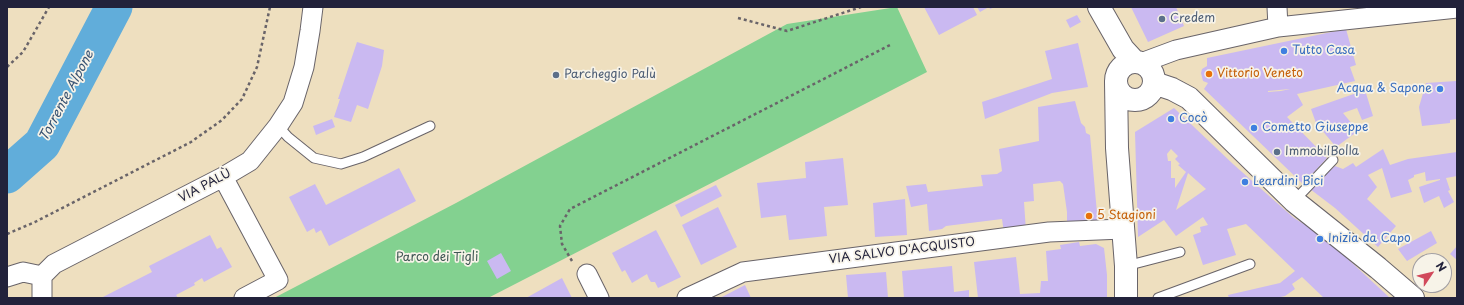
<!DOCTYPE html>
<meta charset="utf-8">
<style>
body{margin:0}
#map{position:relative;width:1464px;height:305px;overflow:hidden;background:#eedfbf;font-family:"Playpen Sans",sans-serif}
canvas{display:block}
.frame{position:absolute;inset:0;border:8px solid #22223b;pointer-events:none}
.north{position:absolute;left:1412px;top:253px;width:40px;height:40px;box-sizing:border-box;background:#f7f3e8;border:1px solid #a29fa3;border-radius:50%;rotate:55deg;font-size:11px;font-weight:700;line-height:16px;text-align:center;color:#22223b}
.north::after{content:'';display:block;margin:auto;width:14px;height:18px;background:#d1495b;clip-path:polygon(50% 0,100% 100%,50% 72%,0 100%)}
</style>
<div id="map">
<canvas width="1464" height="305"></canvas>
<div class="frame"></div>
<div class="north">N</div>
</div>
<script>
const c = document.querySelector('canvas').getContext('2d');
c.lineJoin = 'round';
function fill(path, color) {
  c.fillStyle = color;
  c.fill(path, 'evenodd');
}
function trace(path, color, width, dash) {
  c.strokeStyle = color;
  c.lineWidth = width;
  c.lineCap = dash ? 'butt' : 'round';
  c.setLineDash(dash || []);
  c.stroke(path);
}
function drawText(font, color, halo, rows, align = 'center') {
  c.font = font + ' "Playpen Sans",sans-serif';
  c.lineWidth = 3.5;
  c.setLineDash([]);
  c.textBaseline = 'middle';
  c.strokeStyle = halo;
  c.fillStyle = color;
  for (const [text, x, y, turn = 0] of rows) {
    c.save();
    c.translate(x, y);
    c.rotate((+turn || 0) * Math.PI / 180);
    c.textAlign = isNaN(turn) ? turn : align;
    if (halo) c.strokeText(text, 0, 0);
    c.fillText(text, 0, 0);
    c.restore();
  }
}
fill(new Path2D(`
 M897 7 927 72 488 298H274L456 203 787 24Z`), '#83d190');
trace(new Path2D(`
 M7 175 42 144 114 7`), '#61adda', 37);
fill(new Path2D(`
 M924 7H973L977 15 939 35Z
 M977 7H995L990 9 989 7 980 12Z
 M1131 7H1176L1184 26 1148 42Z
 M1077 15 1081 22 1070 28 1066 20Z
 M1346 29 1356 65 1350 67 1355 81 1297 94 1303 105 1287 117 1327 158 1303 184 1204 89 1208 83 1203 81 1201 73 1202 69 1207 66V58ZM1290 89 1281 91 1268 92V91Z
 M357 42 384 50 382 66 368 109 357 105 351 122 334 117 340 99H338Z
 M1078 43 1088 87 1052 93 985 119 982 102 1052 79 1045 51Z
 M1456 81H1457V119L1450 120V123L1422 126 1419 107 1426 83Z
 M1365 90 1373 116 1362 120 1357 108 1343 113 1358 131 1336 147 1316 123 1311 109Z
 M1075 101 1081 123 1085 127 1086 133 1090 135 1098 224 1067 228V212L1063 184 1060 181 1033 184 1034 201 1024 202 1026 231 1004 233 1002 219 946 226 942 229 929 231 927 204 911 207 906 186 926 184 928 192 983 186 981 175 997 174 1002 171 999 149 1039 141 1038 107Z
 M1174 108 1233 164 1294 218 1307 226 1310 224 1390 298H1324L1302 277 1292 284 1295 289 1285 296 1276 298H1229L1228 295 1280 283 1295 271 1246 224 1227 229 1236 255 1203 265 1193 235 1201 232 1200 227 1208 225 1203 217 1176 236 1164 220 1138 237 1135 132ZM1171 149 1178 156 1175 159 1180 164 1178 165 1186 172 1175 188V178H1171V161H1168L1167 154ZM1188 173 1206 189 1176 210Z
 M332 119 335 127 316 135 313 126Z
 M1383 149 1390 165 1408 159 1457 152V176L1446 178 1450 190 1448 191 1454 202 1444 208 1439 196 1424 203 1419 187 1440 180V179L1426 181 1425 172 1414 175V177L1408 180 1412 192 1391 198 1382 168 1368 175 1377 187 1367 199 1396 226 1378 247 1335 208 1310 189 1335 166 1343 169 1353 163 1356 167Z
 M843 158 848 205 824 207 827 236 789 240 786 215 761 218 757 183 806 178 805 162Z
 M399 168 416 201 329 246 321 230 316 233 314 228 307 232 289 197 315 184 326 205Z
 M716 185 722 196 681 217 675 205Z
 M905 199 907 235 875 237 873 203Z
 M718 207 737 247 701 265 682 225Z
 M656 230 681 277 658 288 655 282H651L649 279 647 274 632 283 625 270 622 272 612 253Z
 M1431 231 1437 243 1407 261 1398 249Z
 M210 235 217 249 221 247 232 267 204 282 202 278 194 283 195 285 176 295 178 298H101L152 272 149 266Z
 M1079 242 1080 246 1096 244 1104 248 1107 275V298H978L974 262 1016 257 1020 294 1040 293 1041 281H1048L1046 251 1061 249 1060 245Z
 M1457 246V260L1450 254Z
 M501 253 511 271 497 279 487 261Z
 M952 266 954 292 969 290V298H904L902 271Z
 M886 272 888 298H848L846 275Z
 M562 278 572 298H526Z
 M745 285 751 298H720Z`), '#cab9f1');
const service = new Path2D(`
 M278 126 288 137 314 158 341 164 363 157 430 126
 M1294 201 1333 160
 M1126 266 1180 252
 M1158 298 1250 264`);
const minor = new Path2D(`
 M1277 7 1278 27
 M1141 63 1176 50 1278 27 1457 8
 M223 177 278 280 244 298
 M587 274 599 298
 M42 276 54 264 223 177 250 161 278 126 293 103 304 67 310 31 313 7
 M7 277 23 272 42 276
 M42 298V276
 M687 298 743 272 1049 232 1123 229`);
const tertiary = new Path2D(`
 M1099 7 1123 49 1135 62
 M1116 81a19 19 0 1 1 38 0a19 19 0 1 1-38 0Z
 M1116 82 1117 148 1126 266V298
 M1154 83 1172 89 1189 98 1294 201 1378 268 1413 298`);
trace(service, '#696469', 11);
trace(minor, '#696469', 21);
trace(tertiary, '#696469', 24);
trace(new Path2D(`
 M738 18 787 31 861 7
 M7 67 23 52 49 7
 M7 234 35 222 191 142 222 120 242 99 257 67 270 7
 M572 261 562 244 560 226 570 209 890 45`), '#696469', 2.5, [3, 3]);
trace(service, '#fff', 9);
trace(minor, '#fff', 19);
trace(tertiary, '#fff', 22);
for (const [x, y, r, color] of [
 [1162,19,4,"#5c6f8a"],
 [1284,51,4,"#3f7fe0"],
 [1209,74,4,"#e8710a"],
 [556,75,4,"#5c6f8a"],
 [1440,89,4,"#3f7fe0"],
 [1171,119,4,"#3f7fe0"],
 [1254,128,4,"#3f7fe0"],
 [1277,152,4,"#5c6f8a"],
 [1245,182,4,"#3f7fe0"],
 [1089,216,4,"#e8710a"],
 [1320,239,4,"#3f7fe0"]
]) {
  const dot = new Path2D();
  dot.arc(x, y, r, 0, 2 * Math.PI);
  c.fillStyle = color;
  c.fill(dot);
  trace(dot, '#f7f3e8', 1.5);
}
drawText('12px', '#4e5e75', '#f7f3e8', [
 ["Credem",1170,19],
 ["Parcheggio Palù",564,75],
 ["ImmobilBolla",1285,152]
], 'left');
drawText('12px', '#366cbe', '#f7f3e8', [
 ["Tutto Casa",1292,51],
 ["Acqua & Sapone",1432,89,"right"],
 ["Cocò",1179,119],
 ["Cometto Giuseppe",1262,128],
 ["Leardini Bici",1253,182],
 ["Inizia da Capo",1328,239]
], 'left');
drawText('12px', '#c56008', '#f7f3e8', [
 ["Vittorio Veneto",1217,74],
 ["5 Stagioni",1097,216]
], 'left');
drawText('12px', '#22223b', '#f7f3e8', [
 ["VIA PALÙ",205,186,-28],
 ["VIA SALVO D'ACQUISTO",902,251,-7]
]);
drawText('12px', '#3f5754', '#f7f3e8', [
 ["Parco dei Tigli",437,258]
]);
drawText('italic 13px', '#385373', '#f7f3e8', [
 ["Torrente Alpone",67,96,-62]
]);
</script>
